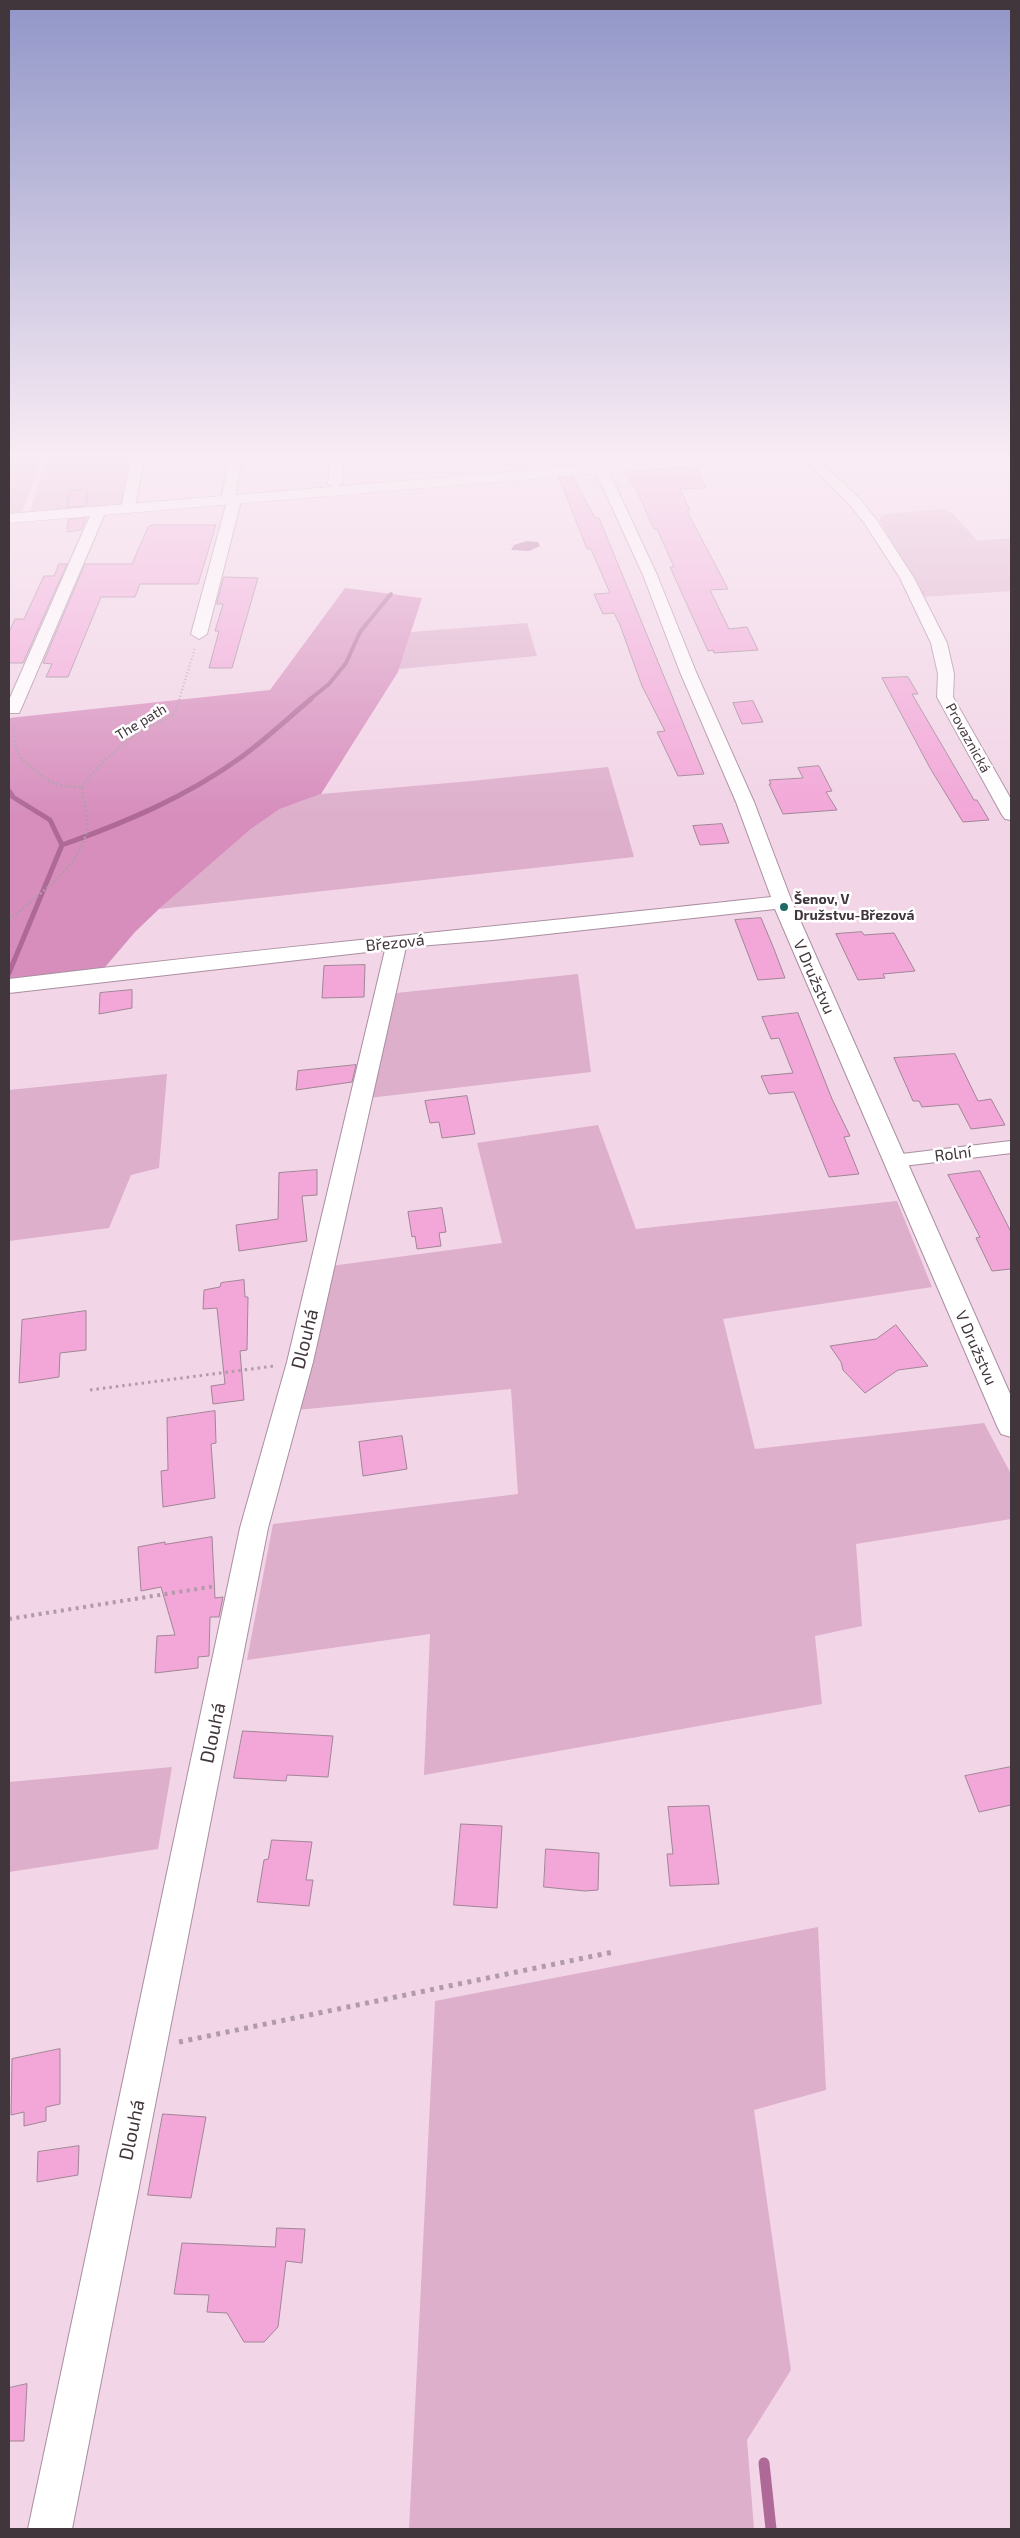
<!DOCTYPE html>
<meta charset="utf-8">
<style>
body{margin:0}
#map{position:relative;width:1020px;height:2538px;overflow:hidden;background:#f2d5e7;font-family:"Exo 2",sans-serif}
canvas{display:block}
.frame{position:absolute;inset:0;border:10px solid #42363d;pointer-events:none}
</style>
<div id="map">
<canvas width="1020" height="2538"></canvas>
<div class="frame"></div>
</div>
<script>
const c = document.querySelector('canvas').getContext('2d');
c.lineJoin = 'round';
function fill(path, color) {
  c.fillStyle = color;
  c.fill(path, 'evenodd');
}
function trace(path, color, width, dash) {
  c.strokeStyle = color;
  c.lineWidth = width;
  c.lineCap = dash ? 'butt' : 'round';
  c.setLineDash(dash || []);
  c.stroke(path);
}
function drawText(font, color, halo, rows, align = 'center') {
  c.font = font + ' "Exo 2",sans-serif';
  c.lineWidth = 5;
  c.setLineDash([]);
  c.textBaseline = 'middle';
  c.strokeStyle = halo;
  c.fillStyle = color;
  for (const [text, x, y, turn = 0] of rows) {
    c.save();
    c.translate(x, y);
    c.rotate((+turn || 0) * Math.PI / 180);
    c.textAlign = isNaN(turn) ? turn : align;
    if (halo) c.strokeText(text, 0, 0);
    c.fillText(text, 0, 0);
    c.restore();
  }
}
fill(new Path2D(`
 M9 459H42L22 512 9 513Z
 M46 459H132L122 504 30 511Z
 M943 509 952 513 978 541 1011 538V591L923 597 880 521V517L886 514Z
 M527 623 537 656 399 669 411 632Z
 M608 767 634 857 159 909 251 829 280 809 321 794 471 781Z
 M578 974 591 1072 369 1098 396 993Z
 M167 1074 159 1168 131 1175 109 1228 9 1241V1090Z
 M598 1125 636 1229 897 1201 932 1287 723 1319 755 1449 984 1423 1011 1474V1519L856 1544 862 1626 815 1636 822 1704 424 1775 430 1634 247 1660 273 1524 518 1494 511 1389 297 1410 331 1266 502 1243 477 1143Z
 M172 1767 158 1849 9 1872V1782Z
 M818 1927 826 2090 754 2110 791 2370 747 2440 754 2529H409L435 2001Z`), '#ddafcb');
fill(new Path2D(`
 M345 588 422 598 398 672 321 794 280 809 251 829 159 909 135 932 100 973 9 983V718L270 690Z`), '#d78ebd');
fill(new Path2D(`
 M527 541 538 542 540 546 529 551 511 550 514 545Z`), '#ae6997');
trace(new Path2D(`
 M309 700 329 684 346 663 360 632 391 594`), '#ae6997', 4);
trace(new Path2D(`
 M9 791 13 797 50 820 62 845
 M9 973 62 845C124 823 186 797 240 758 265 740 287 719 311 699`), '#ae6997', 5);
trace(new Path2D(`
 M764 2463 771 2529`), '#ae6997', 11);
const building = new Path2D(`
 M696 467 706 488 680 489 690 510 687 511 728 589 710 590 729 629 747 627 758 650 714 653 713 650 708 651 670 567H674L657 529H654L635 487 625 473Z
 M573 477 595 518H599L704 774 678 776 657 732 665 731 642 686 620 625 614 613 603 614 594 594 610 593 591 549H587L559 478Z
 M87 490V506L68 507 69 491Z
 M86 518 81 530 67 532 68 520Z
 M153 525H216L198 584H140L135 597H101L68 677H46L52 664 43 663 85 564H132L148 527Z
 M59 564H67L23 663H9V632L15 619H24L44 576H54Z
 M224 577 258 578 232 668H209L219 631H215L223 604H217Z
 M908 677 918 694H912L974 800H977L989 820 963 822 930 768 882 678Z
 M753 701 763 722 742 724 733 703Z
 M819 766 832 791 826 792 837 810 783 814 769 784H771L769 780 803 778 798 768Z
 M722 824 729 843 700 845 693 826Z
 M761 918 774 949 785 978 758 980 735 920Z
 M862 932 864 935 894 933 915 971 883 974 885 978 858 980 836 934Z
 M365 965 364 997 322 998 324 966Z
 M132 990V1008L99 1014 100 993Z
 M798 1013 832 1099 850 1136 844 1137 859 1174 829 1177 794 1092 769 1094 761 1076 793 1073 779 1038 771 1039 762 1017Z
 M955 1054 978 1101 991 1099 1005 1125 971 1129 958 1104 922 1107 919 1101H913L894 1058Z
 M356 1065 352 1082 296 1090 298 1071Z
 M467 1096 475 1134 442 1138 439 1122 430 1123 425 1101Z
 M317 1170V1195L302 1196 307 1241 239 1251 236 1225 278 1219 279 1173Z
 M980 1171 1011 1232V1269L992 1271 976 1238 980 1237 948 1175Z
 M442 1208 446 1232 439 1233 441 1246 417 1249 415 1236 412 1237 408 1212Z
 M244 1280 245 1297H248L247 1350 240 1351 244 1400 213 1404 211 1386 225 1384 217 1308 203 1309 204 1290 220 1287 221 1283Z
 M86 1311V1350L60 1353 59 1377 19 1383 22 1320Z
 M896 1325 928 1366 898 1370 865 1393 843 1370 841 1362 830 1346 876 1339Z
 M215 1411 216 1443 211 1444 215 1498 163 1507 161 1471 168 1470 167 1418Z
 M402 1436 407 1469 363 1476 359 1442Z
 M212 1537 215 1598 223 1597 219 1617H210L209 1656 198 1657V1668L155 1673 157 1636 175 1635 161 1587 141 1591 138 1547 165 1542V1544Z
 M243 1731 333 1736 328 1777 287 1775 286 1781 234 1778Z
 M1011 1767V1805L979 1812 965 1776Z
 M709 1806 719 1884 670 1886 667 1854H673L668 1807Z
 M461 1824 502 1826 497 1908 454 1905Z
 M272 1840 312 1842 306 1880H313L309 1906 257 1902 264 1860 268 1859Z
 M546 1849 599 1853 598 1890 585 1891 544 1887Z
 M60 2049V2104L46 2107V2121L24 2126V2112L11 2115 12 2059Z
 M163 2114 206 2117 191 2198 148 2195Z
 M79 2146 78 2175 37 2182 38 2152Z
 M277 2228 305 2229 302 2263 286 2261 278 2327 264 2342H244L227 2313 207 2312 209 2295 174 2294 182 2243 275 2247Z
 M27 2384 24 2441H9V2388Z`);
fill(building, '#f2a7d8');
trace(building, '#a18596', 1);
const lane = new Path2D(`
 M894 1161 1011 1147`);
const street = new Path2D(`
 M131 459H144L135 509 128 513 121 509Z
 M229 459H242L235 497 241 501 207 634 199 639 191 634 226 505 221 501Z
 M331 459H343L342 484 335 488 328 484Z
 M590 459H603L657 575 696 672 754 802 792 902 1011 1396V1437L1001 1434 997 1426 775 909 493 940 406 947 313 1362 268 1528 72 2529H28L240 1528 287 1362 385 950 9 993V979C262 948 517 925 771 897L736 802 680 672 643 575Z
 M804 459H818L860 499 876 519 914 578 947 643 954 674 953 697 1011 799V820L1005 819 1002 815 937 697 938 674 931 643 900 578 865 524 850 505Z
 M99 507 106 511 21 709 19 713H9V700L92 511Z`);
const secondary = new Path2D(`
 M665 459H727L720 463 9 523V514Z`);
trace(lane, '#aa8fa0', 14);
trace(street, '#aa8fa0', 2);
trace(secondary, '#aa8fa0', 1);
trace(new Path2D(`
 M179 700 195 648`), '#b29ba9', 2, [1, 2.5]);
trace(new Path2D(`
 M82 787C106 753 137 731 175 714L180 699
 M9 920C36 895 84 866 87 826 88 813 83 800 82 787L63 786 49 781 22 760 15 746 14 725`), '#b29ba9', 2.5, [2, 2.5]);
trace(new Path2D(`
 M90 1390 274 1366`), '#b29ba9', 3, [2.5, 4]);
trace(new Path2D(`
 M9 1619 216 1586`), '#b29ba9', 4, [3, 4.5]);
trace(new Path2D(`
 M179 2042 613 1952`), '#b29ba9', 5, [4, 5.5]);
trace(lane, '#fff', 12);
fill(street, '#fff');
fill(secondary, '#fff');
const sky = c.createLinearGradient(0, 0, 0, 815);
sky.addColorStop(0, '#9196c8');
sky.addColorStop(0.56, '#f9ecf4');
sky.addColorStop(1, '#f9ecf400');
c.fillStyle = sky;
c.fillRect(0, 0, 1020, 815);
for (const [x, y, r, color] of [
 [784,907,5,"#1e6a67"]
]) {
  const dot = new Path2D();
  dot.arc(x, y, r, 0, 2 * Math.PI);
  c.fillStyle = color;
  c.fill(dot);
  trace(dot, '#fff', 2);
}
drawText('14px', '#42363d', '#fff', [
 ["The path",141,722,-31],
 ["Provaznická",968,738,61]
]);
drawText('bold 14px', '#42363d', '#fff', [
 ["Šenov, V",794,899],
 ["Družstvu-Březová",794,915]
], 'left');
drawText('16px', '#42363d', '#fff', [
 ["Březová",395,943,-6],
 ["V Družstvu",814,977,66],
 ["Rolní",953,1154,-7],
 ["V Družstvu",976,1348,66]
]);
drawText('19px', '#42363d', '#fff', [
 ["Dlouhá",305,1339,-76],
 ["Dlouhá",213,1733,-78],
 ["Dlouhá",132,2130,-78]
]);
</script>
